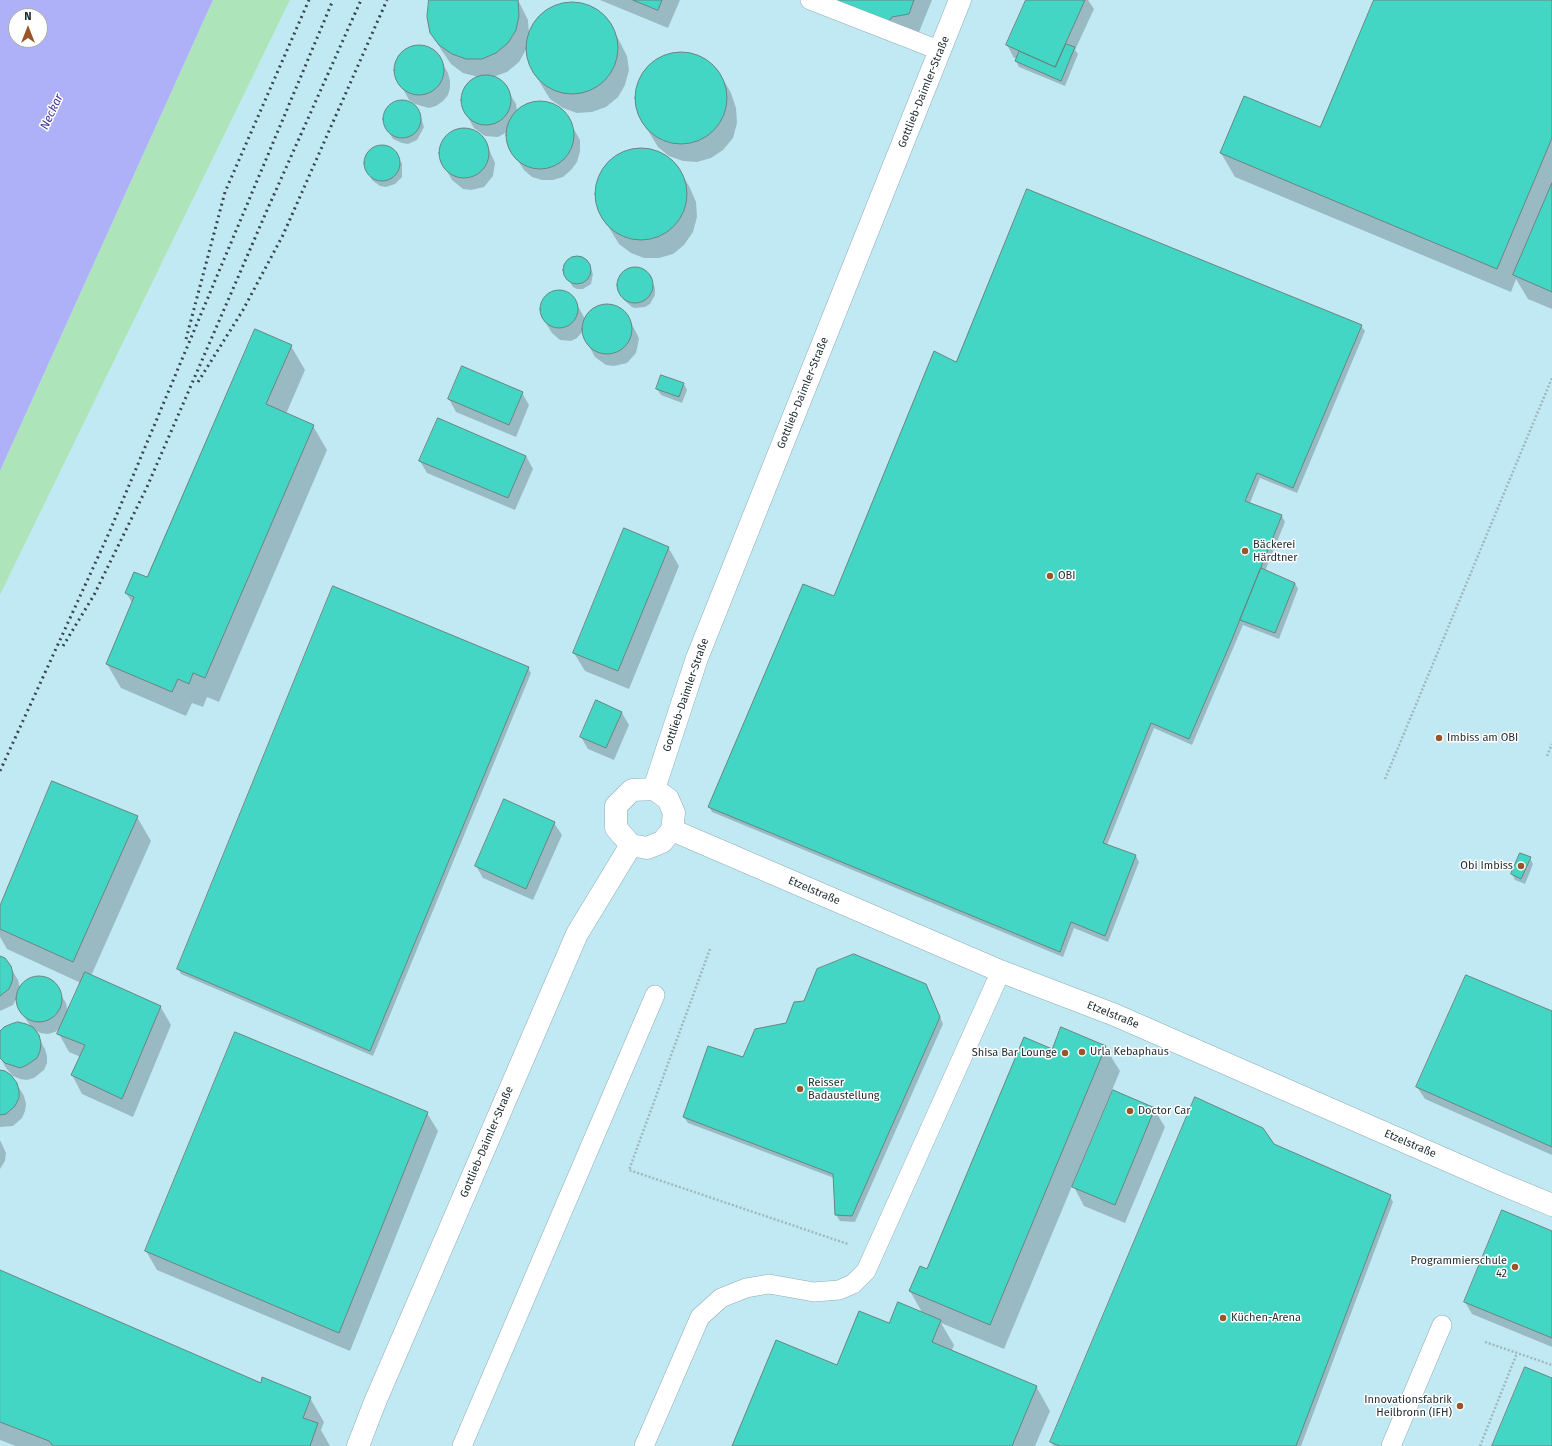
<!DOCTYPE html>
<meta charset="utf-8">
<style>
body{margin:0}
#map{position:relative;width:1552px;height:1446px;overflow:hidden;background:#d5f4fd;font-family:"Fira Sans",sans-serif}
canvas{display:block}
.north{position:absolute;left:8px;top:8px;width:40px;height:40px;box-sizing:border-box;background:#fff;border:1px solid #a7abad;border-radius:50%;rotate:0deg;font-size:11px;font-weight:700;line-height:16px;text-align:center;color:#222e32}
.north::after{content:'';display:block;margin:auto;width:14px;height:18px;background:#995527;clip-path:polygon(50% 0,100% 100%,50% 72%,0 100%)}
</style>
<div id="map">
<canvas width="1552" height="1446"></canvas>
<div class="north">N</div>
</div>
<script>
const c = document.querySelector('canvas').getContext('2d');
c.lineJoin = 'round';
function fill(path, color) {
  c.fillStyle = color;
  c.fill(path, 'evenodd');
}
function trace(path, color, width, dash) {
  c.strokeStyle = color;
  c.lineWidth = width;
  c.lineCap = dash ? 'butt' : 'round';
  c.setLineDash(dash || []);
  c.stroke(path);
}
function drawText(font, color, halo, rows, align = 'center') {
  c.font = font + ' "Fira Sans",sans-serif';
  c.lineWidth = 3;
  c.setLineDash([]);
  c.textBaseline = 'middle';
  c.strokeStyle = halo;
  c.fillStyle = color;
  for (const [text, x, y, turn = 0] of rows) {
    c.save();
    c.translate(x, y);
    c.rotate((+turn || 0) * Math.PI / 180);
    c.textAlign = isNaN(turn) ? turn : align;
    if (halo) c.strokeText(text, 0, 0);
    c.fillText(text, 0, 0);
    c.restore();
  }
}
fill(new Path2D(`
 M290 0H1552V1446H0V595Z`), '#c1e9f4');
fill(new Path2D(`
 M213 0H290L0 595V471Z`), '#ade4b9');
fill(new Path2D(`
 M0 0H213L0 471ZM16 16H40V40H16Z`), '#aeb1f7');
fill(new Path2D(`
 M430 0H518L528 20 529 34 534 24 545 12 558 5 572 3 587 5 600 12 610 23 627 56 629 70 625 85 618 97 606 107 592 112 577 113 563 108 550 99 542 86 531 67 527 53V48L519 62 507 72 493 77 500 80 508 91 516 104 517 110 528 104 539 102 550 103 560 108 567 117 580 140V151L577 162 571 170 563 177 553 180H542L532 177 524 170 510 149 507 138V132L498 137 485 136 474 128 463 109 462 102 464 89 473 79 478 77 463 73 451 64 442 51 431 32Z
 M600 0H680L668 28Z
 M835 0H932L919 32 902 36 900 40 891 42 847 23Z
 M1027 0H1088L1094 9 1075 50 1078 54 1065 86 1019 67 1016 61 1017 58H1014L1007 45Z
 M1375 0H1552V309L1528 299 1516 279 1511 292 1235 177 1221 153 1321 129Z
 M415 47H423L436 53 448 73 450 81V88L448 95 443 101 436 106 429 108 415 104 409 100 395 74V67L402 54 407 49Z
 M680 53 696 55 709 62 720 74 731 93 736 108 737 123 733 138 723 150 711 158 697 162 683 161 669 156 658 147 639 116 636 102 637 87 642 74 652 63 665 55Z
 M405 102 411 104 418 111 421 118 424 127 417 140 408 144 402 143 393 139 387 129 384 119 387 109 391 105 395 103Z
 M466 129 478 133 487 145 495 163 493 176 484 187 471 190 463 189 452 180 442 162 440 149 446 137 458 130Z
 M378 147H387L395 152 402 164V177L395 184 386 187 380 186 372 180 367 170 365 161 367 155Z
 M639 148 654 150 668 158 679 169 690 188 696 202 697 217 693 232 684 245 673 254 659 258H644L631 253 619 244 600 213 596 199V185L602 171 611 160 624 152Z
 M574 257H580L584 259 588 263 593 274 591 284 583 289H577L573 287 564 272 566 262Z
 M637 268 644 271 649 275 655 288V295L650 304 645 307 635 308 632 307 624 300 620 294 618 283 622 274 626 270Z
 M561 291 573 297 585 319 589 313 595 308 609 305 614 306 626 314 637 334 639 339 636 353 627 363 614 366 606 365 595 357 585 339 583 331 577 338 571 341 560 340 552 333 542 317 541 306 543 300 550 293Z
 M1361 326 1365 331 1297 493 1260 478 1250 503 1282 516 1285 522 1265 571 1295 583 1298 589 1279 639 1243 625 1192 745 1154 728 1107 845 1136 856 1139 862 1108 942 1074 928 1063 957 712 812 709 806 834 598 956 363Z
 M291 346 305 370 286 414 313 426 327 450 219 702 207 697 203 707 192 703 186 716 121 688 107 664 133 604 126 593 148 579Z
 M684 384 687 390 682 403 661 395 657 389Z
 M522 393 529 405 516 437 456 412 449 399Z
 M526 456 533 469 515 510 427 473 420 461Z
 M668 547 679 566 629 689 585 671 574 653Z
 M528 668 531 673 373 1056 181 974 178 968Z
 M622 713 629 725 614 760 588 749 581 737Z
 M137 817 151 841 91 976 160 1006 171 1025 133 1117 82 1094 72 1075 81 1057 69 1052 59 1034 61 1028 55 1032 48 1034 40 1033 33 1029 45 1049 47 1056V1063L44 1070 34 1078 27 1080 20 1079 13 1076 6 1068 0 1057V1033L31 1027 19 1009 17 997 13 1005 0 1011V957L10 967 18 980 20 988 25 983 31 978 39 977 46 979 53 983 66 1003 68 1012 81 983 7 949 0 937V908Z
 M554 823 562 835 533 900 483 878 476 866Z
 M1530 858 1533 864 1525 884 1515 880 1512 874Z
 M929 991 943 1024 855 1222 840 1221 836 1215 834 1178 688 1123 684 1117 744 1059Z
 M1552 1012V1155L1425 1099 1417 1087Z
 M1105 1047 1120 1071 1004 1349 941 1323 954 1345 952 1350 1036 1386 1050 1411 1035 1446H733L890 1325 923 1314 910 1291 928 1270 1053 1050Z
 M0 1071 16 1083 24 1096 26 1104 25 1111 22 1118 13 1126 0 1127Z
 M1154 1109 1165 1127 1125 1223 1084 1206 1074 1187Z
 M427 1113 438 1131 350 1351 157 1270 146 1251Z
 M0 1140 6 1153 5 1161 0 1169Z
 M1273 1145 1390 1196 1393 1202 1301 1446H1054L1051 1442Z
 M1552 1232V1347L1472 1314 1465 1302Z
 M0 1271 262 1384 310 1398 324 1422 321 1430 330 1446H16L0 1440Z`), '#0003');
const building = new Path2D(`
 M429 0H518L519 16 516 30 508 43 496 53 482 59H466L452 54 439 45 430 33 427 17Z
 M633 0H662L658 10Z
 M837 0H914L909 14 892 17 889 21 836 5Z
 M1026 0H1085L1055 67 1006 45Z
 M1374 0H1552V138L1497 269 1220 153 1244 96 1320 127Z
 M526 48a46 46 0 1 1 92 0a46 46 0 1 1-92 0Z
 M1066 44 1075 47 1061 81 1015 61 1019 51 1055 67Z
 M394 70a25 25 0 1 1 50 0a25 25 0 1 1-50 0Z
 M635 98a46 46 0 1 1 92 0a46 46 0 1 1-92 0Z
 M461 100a25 25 0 1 1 50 0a25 25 0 1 1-50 0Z
 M383 119a19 19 0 1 1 38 0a19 19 0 1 1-38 0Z
 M506 135a34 34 0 1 1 68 0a34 34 0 1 1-68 0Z
 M439 153a25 25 0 1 1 50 0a25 25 0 1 1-50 0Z
 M364 163a18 18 0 1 1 36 0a18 18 0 1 1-36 0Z
 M595 194a46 46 0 1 1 92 0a46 46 0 1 1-92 0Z
 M1552 183V292L1513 275Z
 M1027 189 1362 325 1293 488 1257 473 1245 501 1282 515 1231 642 1189 739 1151 723 1103 843 1136 855 1105 936 1071 922 1060 952 708 807 803 584 834 596 934 351 956 362Z
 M563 270a14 14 0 1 1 28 0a14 14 0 1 1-28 0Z
 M617 285a18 18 0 1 1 36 0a18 18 0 1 1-36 0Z
 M540 309a19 19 0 1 1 38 0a19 19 0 1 1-38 0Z
 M582 329a25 25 0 1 1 50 0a25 25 0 1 1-50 0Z
 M255 329 292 345 266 404 314 425 205 678 193 673 189 684 178 679 172 692 106 664 134 597 125 593 134 572 147 577Z
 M462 366 523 392 509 425 448 399Z
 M661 375 684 383 679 397 656 389Z
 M438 418 526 456 508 498 419 461Z
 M624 528 669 547 618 671 573 653Z
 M1261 568 1295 583 1275 633 1240 620Z
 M333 586 529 667 370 1051 177 969Z
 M596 700 622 712 606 748 580 737Z
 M52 781 138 816 73 962 0 929V906Z
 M504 799 555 822 526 889 475 866Z
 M1520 853 1531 857 1521 879 1511 874Z
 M854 954 926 984 940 1017 852 1216 835 1215 833 1174 683 1117 708 1046 743 1057 755 1029 786 1023 794 1002 804 1001 817 969Z
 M0 956 5 958 11 966 13 974 12 982 9 989 0 996Z
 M85 972 161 1006 122 1099 71 1075 85 1045 57 1034Z
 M1466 975 1552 1011V1147L1416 1087Z
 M16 999a23 23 0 1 1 46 0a23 23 0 1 1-46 0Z
 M18 1022 26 1024 33 1027 39 1035 41 1043 40 1051 37 1058 27 1065 20 1068 5 1063 0 1058V1031L4 1027 11 1024Z
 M1061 1027 1106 1046 990 1325 909 1291 920 1266 927 1269 1024 1037 1052 1049Z
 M235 1032 428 1112 339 1333 145 1251Z
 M0 1070 5 1071 11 1075 17 1083 19 1091V1098L15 1106 6 1114 0 1115Z
 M1113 1090 1155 1108 1115 1205 1072 1187Z
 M1195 1097 1263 1128 1274 1144 1391 1195 1296 1446H1060L1050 1442Z
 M1502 1210 1552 1231V1338L1464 1302Z
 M0 1270 261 1383 262 1377 311 1397 303 1418 318 1423 310 1446H53L49 1441 0 1422Z
 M898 1302 941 1320 932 1342 1037 1386 1012 1446H732L776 1340 837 1365 859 1311 889 1323Z
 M1525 1367 1552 1378V1446H1492Z`);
fill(building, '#43d6c4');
trace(building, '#688681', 1);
const service = new Path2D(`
 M810 0 941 51
 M462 1446 655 995
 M644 1446 700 1317 721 1298 746 1288 769 1284 814 1292 839 1290 853 1284 866 1271 1001 971
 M1391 1446 1442 1325`);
const minor = new Path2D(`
 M672 830 1000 971 1115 1015 1499 1183 1552 1205`);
const tertiary = new Path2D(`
 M654 789 697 658 960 0
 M654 789 668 799 674 813 672 830 662 842 647 848 631 845 616 828V806L632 790Z
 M358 1446 375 1402 577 934 631 845`);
trace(service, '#8facb4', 20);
trace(minor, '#8facb4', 23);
trace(tertiary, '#8facb4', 23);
trace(new Path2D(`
 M1547 756 1552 744
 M1385 779 1552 378
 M710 949 629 1170 848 1244
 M1485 1342 1552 1365
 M1480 1446 1517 1353`), '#9fb8c0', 2.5, [2, 2]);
trace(service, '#fff', 19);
trace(minor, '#fff', 22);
trace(tertiary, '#fff', 22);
trace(new Path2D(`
 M186 339 225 192 309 0
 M198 382 243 310 283 235 387 0
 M63 646 94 595 147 487 268 208 361 0
 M0 771 109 533 333 0`), '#39474c', 3, [2, 4]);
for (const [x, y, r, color] of [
 [1245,551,4,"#995527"],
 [1050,576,4,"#995527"],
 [1439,738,4,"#995527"],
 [1521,866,4,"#995527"],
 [1082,1052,4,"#995527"],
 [1065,1053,4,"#995527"],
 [800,1089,4,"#995527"],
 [1130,1111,4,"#995527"],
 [1515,1267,4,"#995527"],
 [1223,1318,4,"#995527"],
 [1460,1406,4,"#995527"]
]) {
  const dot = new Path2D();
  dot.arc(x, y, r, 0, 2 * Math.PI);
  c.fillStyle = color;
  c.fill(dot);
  trace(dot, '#fff', 1.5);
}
drawText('11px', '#222e32', '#fff', [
 ["Gottlieb-Daimler-Straße",924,92,-68],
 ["Gottlieb-Daimler-Straße",803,393,-68],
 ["Gottlieb-Daimler-Straße",686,695,-71],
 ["Etzelstraße",814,891,23],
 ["Etzelstraße",1113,1015,22],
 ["Gottlieb-Daimler-Straße",487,1142,-67],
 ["Etzelstraße",1410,1144,23]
]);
drawText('11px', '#222e32', '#fff', [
 ["Bäckerei",1253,545],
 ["Härdtner",1253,558],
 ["OBI",1058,576],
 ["Imbiss am OBI",1447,738],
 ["Obi Imbiss",1513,866,"right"],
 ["Urla Kebaphaus",1090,1052],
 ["Shisa Bar Lounge",1057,1053,"right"],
 ["Reisser",808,1083],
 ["Badaustellung",808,1096],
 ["Doctor Car",1138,1111],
 ["Programmierschule",1507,1261,"right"],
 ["42",1507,1274,"right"],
 ["Küchen-Arena",1231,1318],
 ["Innovationsfabrik",1452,1400,"right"],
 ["Heilbronn (IFH)",1452,1413,"right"]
], 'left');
drawText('italic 12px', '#403598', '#fff', [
 ["Neckar",52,112,-65]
]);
</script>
